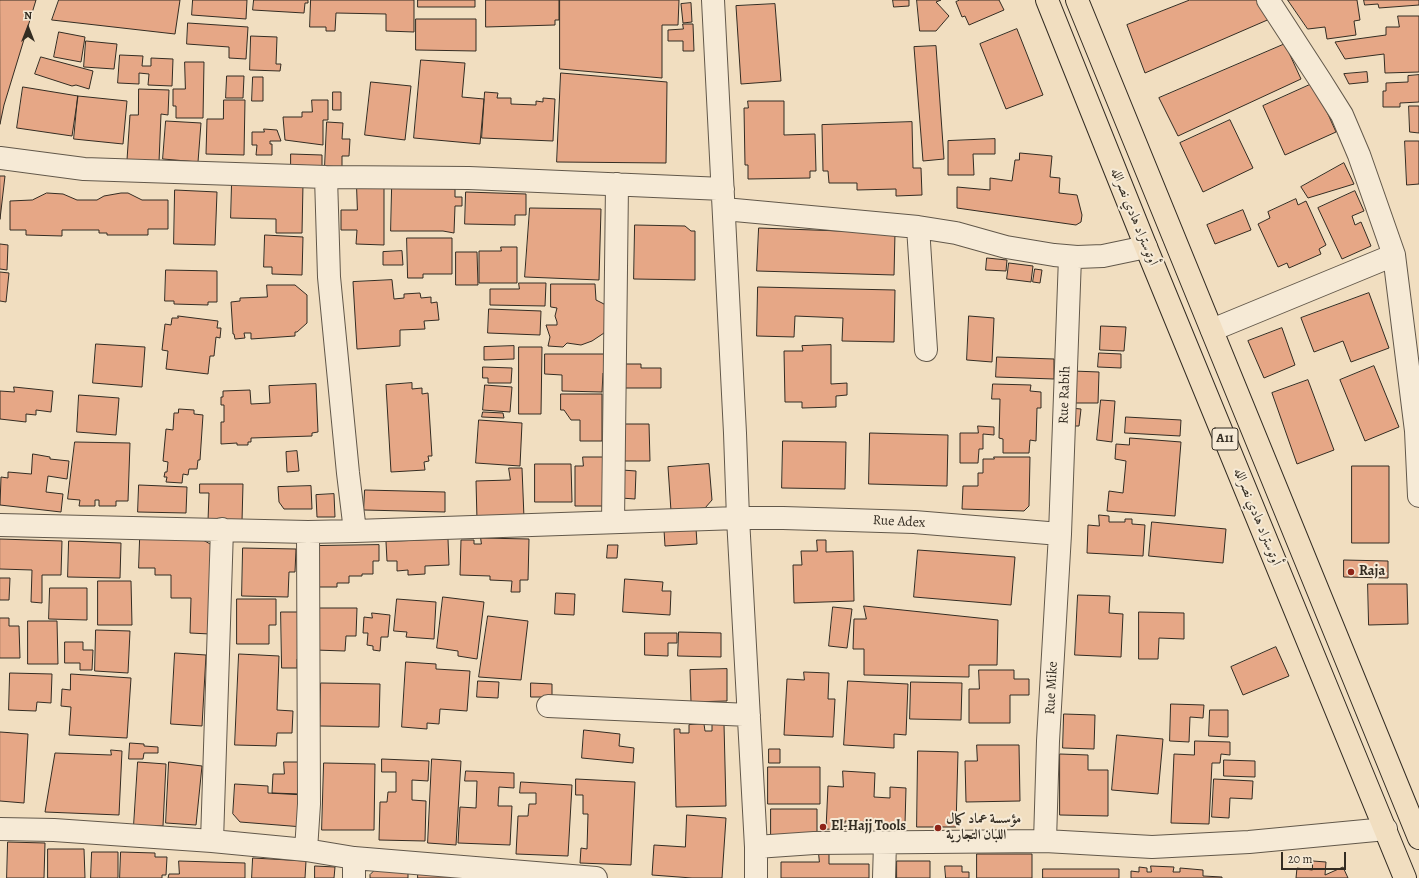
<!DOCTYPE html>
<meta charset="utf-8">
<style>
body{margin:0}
#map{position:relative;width:1419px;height:878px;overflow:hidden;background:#f1dec0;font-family:Alegreya,serif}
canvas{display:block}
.north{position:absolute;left:8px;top:8px;width:40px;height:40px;-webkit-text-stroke:3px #f6ead6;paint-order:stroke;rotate:0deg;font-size:11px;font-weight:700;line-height:16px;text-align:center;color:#332c22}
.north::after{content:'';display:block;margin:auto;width:14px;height:18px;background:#332c22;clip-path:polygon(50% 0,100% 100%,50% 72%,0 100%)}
.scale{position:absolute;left:1281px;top:852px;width:65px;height:18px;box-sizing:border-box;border:2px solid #332c22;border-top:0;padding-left:5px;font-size:12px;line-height:14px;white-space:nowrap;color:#332c22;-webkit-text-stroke:3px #f6ead6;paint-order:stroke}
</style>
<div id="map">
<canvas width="1419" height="878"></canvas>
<div class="north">N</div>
<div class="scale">20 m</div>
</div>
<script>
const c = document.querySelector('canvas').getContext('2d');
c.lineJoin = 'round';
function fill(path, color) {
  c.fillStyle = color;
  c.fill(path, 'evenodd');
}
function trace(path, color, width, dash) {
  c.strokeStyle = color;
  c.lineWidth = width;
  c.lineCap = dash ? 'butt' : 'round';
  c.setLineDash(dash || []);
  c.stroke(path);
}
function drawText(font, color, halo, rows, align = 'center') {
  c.font = font + ' Alegreya,Amiri,serif';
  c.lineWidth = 4;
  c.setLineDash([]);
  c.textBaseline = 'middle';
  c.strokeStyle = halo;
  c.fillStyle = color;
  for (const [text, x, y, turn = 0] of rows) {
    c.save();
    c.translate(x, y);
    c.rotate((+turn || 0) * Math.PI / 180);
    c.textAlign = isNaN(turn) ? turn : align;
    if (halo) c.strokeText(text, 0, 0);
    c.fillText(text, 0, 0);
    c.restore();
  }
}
const building = new Path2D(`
 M0 0H36L4 105 0 124Z
 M59 0H180L175 34 52 20Z
 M193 0H247L246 19 192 15Z
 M254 0H308V3H305L304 13 253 10Z
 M311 0H414V32L386 31V14L336 13 335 31H326V27H310Z
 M418 0H475V7H418Z
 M486 0H559V20H555V25L486 27Z
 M560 0H679L678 25H662V78L560 69Z
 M893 0H909V6L894 7Z
 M917 0H941L936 2 949 16 936 31H920Z
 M960 0H999L1004 10 969 25 965 16 962 17 956 2Z
 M1190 0H1258L1272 18 1145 73 1127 25Z
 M1288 0H1357L1360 20 1354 21 1356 35 1327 39 1325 27 1308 29Z
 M1364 0H1419V5L1379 8 1378 4 1365 5Z
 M691 3 692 22 683 23 681 4Z
 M775 4 781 81 741 84 736 6Z
 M1398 16H1419V72L1385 73 1384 54 1345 59 1335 42 1386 35V27H1399Z
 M416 19H476V51L416 50Z
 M188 23 248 27 246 59 229 58V47L187 44Z
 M683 24H693L694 51H683V41H668V30L683 29Z
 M1017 29 1043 95 1006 109 980 44Z
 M59 32 85 37 81 62 54 57Z
 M251 36 277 37 276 64H281L280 71 250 70Z
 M86 41 117 44 114 69 84 67Z
 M1285 44 1301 79 1178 136 1159 98Z
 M936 46 944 159 923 161 914 47Z
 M120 55 143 56 142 66H151V58L173 59 172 86 148 85 149 74 139 73V84L118 83Z
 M41 57 93 71 89 89 76 85 72 86 35 74Z
 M421 60 465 63 462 97 484 99 480 144 414 138Z
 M185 62H204L203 118H176V106H173V89H185Z
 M1367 72 1368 82 1349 84 1344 74Z
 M561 73 667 82 666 163 557 162Z
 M1419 75V102L1400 103V107H1383V91H1386V83L1408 82V76Z
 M227 76H244L243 98H226Z
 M253 77H263V101H252Z
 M371 82 411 86 405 140 365 135Z
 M1314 83 1336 132 1285 155 1263 106Z
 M23 87 78 96 72 136 17 128Z
 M139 89 169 90 168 115 161 114 159 162 127 160 130 115H138Z
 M333 92H341V110H333Z
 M485 92 498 93 497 98H511V104L536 105V101L543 102V98L555 99 553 141 482 138Z
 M78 96 127 101 123 144 74 139Z
 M224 100H245L244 155 206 154 207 119H223Z
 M312 100H328V120H323V145L285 140 283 117H302V112H312Z
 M748 101H784V135L815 134 816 171H810V178L748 179V165H745L744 108H748Z
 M1409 106H1419V133L1410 132Z
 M1230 120 1253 168 1203 192 1180 143Z
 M166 121 201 123 198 162 163 159Z
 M327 122 343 123 342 139H350L349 156H342V167L325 166Z
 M912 122 913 168H921L922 195 896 196V189L857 190V183H829L828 171H823L822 125Z
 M264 129 277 130 281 141H270V144H272V155H256L257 145H252V132H264Z
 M995 139V154H973L974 175H948V141Z
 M1405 141H1419V184L1407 185Z
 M1020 153 1052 156 1050 177 1060 178 1059 193 1077 195 1082 215 1081 222 1076 225 957 208V187L990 190V178L1012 181 1015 160H1019Z
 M291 154 322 155V166L291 165Z
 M1344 163 1354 184 1308 198 1301 187Z
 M0 176H5L0 219Z
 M232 182 303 184 302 233H276V219L231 218Z
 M357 188H384V245L356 244 357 230H341V210H357Z
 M392 188 455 189V197H462V206H455L454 233 443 231H391Z
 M175 190 217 192 215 245 174 244Z
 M1355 191 1364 211 1352 216 1355 225 1361 222 1371 246 1342 259 1318 208Z
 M466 192 526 194V215H515V225L465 224Z
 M47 193 63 194 77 200H97L104 196 121 193H128L142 200H168V229H148V235H107V233H99V230H62V236L26 235V230H10V201L32 200Z
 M1296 199 1298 205 1306 201 1326 245 1319 249 1321 254 1289 268 1287 263 1278 267 1258 224 1270 218 1268 212Z
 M530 208 601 209 599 280 525 277Z
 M1243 210 1251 230 1215 244 1207 225Z
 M635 225 685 226 691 231H695V280L634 279Z
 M759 228 895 233 894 275 757 271Z
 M265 235 303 237 302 275 272 274V267H264Z
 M407 238H452V274H423V278H408Z
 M0 244 8 245 7 270 0 269Z
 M501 247H517V283H479V251H501Z
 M402 251 403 265H383V252Z
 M456 252H477L478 285H456Z
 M987 258 1007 260 1006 271 986 270Z
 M1009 263 1033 266 1031 282 1007 279Z
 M1035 269 1042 270 1040 283 1033 282Z
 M166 270 217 271V302H208V305L174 304V301H165Z
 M0 272 9 273 6 302 0 301Z
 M392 280 394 299 404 298V294L420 293 421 298 431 297V303L437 302 439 320 424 321 425 329 400 330V346L357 349 353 282Z
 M519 283H546L545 306 490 305V289H519Z
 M551 284H595L596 300 604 304 610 312 609 324 604 333 592 341 581 345 567 343 563 347 548 346 550 337 546 325H557V322L555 316 557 308 551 307Z
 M267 285H295L307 295V323L297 332H295V336L251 339V333H244L245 338 235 339 234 334H233L231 302 240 301V298L267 297Z
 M758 287 895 290 894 342 842 341 843 318 795 316 794 337 757 336Z
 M1369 293 1389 348 1351 362 1343 341 1314 352 1301 318Z
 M489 309 541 311 540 335 488 333Z
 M178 316 218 321 217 328H221L220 338 216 337 214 356H210L208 374 166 369 168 351 162 350 165 324 171 325 172 318H178Z
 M969 316 994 318 992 362 967 360Z
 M1101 326 1126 327 1124 351 1100 350Z
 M1282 328 1295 365 1264 378 1248 341Z
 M96 344 145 347 142 387 93 383Z
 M831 345V384L847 383V395L836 396V407L802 408V402H785L784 351H803L802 346Z
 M514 346V359L484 360V347Z
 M519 347H542L541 414H519Z
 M1099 353 1121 354V368L1098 367Z
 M545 354H610V374L603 373 602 392 562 391V375L545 374Z
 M997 357 1054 359V379L996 377Z
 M624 364H641V368H661V388H624Z
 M1374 366 1399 427 1365 441 1340 380Z
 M483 367 512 368 511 383H488V378H483Z
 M1073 371 1099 372 1098 403H1072Z
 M1308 380 1334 450 1297 464 1272 393Z
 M412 383V389L422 388V394L428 393 432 456H428L429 461 424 462 425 470 391 472 386 385Z
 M316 384 318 432 312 433V436L251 438V442H248V445H237V443L221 444V422H224V405H221V397H223V391L250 390 251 404 270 403 269 386Z
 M993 384 1031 385 1030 391 1041 392V408H1037L1036 441 1030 440 1029 453H1003V439L999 438 1000 399H992Z
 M485 385 512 387 510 412 483 410Z
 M14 387 53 391 51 412 36 410V415L26 414V422L0 419V391L14 392Z
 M561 394H602V441H580V420H571L564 410H561Z
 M79 395 119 398 116 435 77 432Z
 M1101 400 1115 401 1112 442 1097 440Z
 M1070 408 1081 409 1079 426H1069Z
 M179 409 194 410V414L203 415 200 460H198L197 469H189L188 475 183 474 182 483 166 482 167 477H164L165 472H167L168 462 163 461 166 429 173 430 174 413H178Z
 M483 412 503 413 504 418 482 417Z
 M1126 417 1181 420 1180 436 1125 433Z
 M479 420 522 423 520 466 476 463Z
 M622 424H649L650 461H623Z
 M978 426 994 427V435L983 434V449H979L978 463H960V433H978Z
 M870 433 948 435 947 486 869 484Z
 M1130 438 1181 442 1175 516 1107 511 1109 491 1123 493 1126 461 1115 459 1116 444 1129 445Z
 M783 441 846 442 845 489 782 488Z
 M75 442 130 443 128 501H116V506H99V500H95V506H79L80 500 68 499Z
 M297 451 299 471 287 472 286 452Z
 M33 454 50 457V459L69 461 67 479 48 476 46 492 63 494 61 512 0 505 1 477 8 478V472L31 474Z
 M583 457H607V506H575V466H583Z
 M994 457H1030L1029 506 1024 511 962 509 963 486H978V473H983V459H994Z
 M535 464H571L572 502H535Z
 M709 464 712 500 705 508 671 511 668 467Z
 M1352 466H1389V543H1352Z
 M509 468H522L524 518 477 520 476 481 510 480Z
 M622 470 636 471 635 499 621 498Z
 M200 484H243L242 521H208L209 493H200Z
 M139 485 187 487 186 513 138 512Z
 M311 486 312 509H284L279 502 278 487Z
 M365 490 445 492V512L364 510Z
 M334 494 335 517H317L316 495Z
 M1099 515 1109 516V522H1125V519H1132V524L1145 525 1143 556 1087 553 1088 525 1099 526Z
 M1152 522 1226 529 1223 563 1149 556Z
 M696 528 697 544 665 546 664 530Z
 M481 538 529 539 528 580H520V592H511L512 581 490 580V576L460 575 461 540H474V544H481Z
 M0 539 62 541 61 575H42V603L31 602 32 570 0 569Z
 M140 539 203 540 212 545 210 634 190 633 191 598H171V575H155V568H139Z
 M448 539 449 565 425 566V574L408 575V570L397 571V561H387L386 542Z
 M817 540H826V552L853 551 854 601 794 603 793 565H802L801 551H817Z
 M69 541 121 543 120 578 68 577Z
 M379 545V561H373V574H362V576H349V583H337V587H315V546Z
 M608 545H618L617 558H607Z
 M243 548 296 549 295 572H289L288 597 242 596Z
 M918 550 1015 557 1011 605 914 597Z
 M1344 560 1388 561V578L1344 577Z
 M0 578H10L9 600H0Z
 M625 579 663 582 662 591H671L670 615 623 612Z
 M98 581H131L132 625H98Z
 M1368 584H1407L1408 624 1369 625Z
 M50 588H87V620L49 619Z
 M556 593 575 594 574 615 555 614Z
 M1078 595 1110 596 1109 613 1123 614 1121 657 1075 655Z
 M443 597 484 602 477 659 458 656V651L437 648Z
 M237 599H276V625H269V644H237Z
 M397 599 436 602 434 639 406 637 407 632 394 631Z
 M864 606 998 620 997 665H969V677L864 675V649H853L854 619H866Z
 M833 607 852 609 847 648 829 646Z
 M316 608H357L356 636H346L345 651 315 650Z
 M281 612H305L306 658 297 659V668H282Z
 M1139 612 1184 613V639L1159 638 1158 659H1139Z
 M372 613 390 615 388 637H381L380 651 373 650V646L367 645 368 633H363L364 617 372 618Z
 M488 616 528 621 521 680 479 677Z
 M0 618H9V626H19L20 658H0Z
 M28 621H57L58 664H28Z
 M96 630 130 631 128 673 95 671Z
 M679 632 721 633V657L678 656Z
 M645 633H677V643H668V656L645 655Z
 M65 642H83V650H93L92 670H80V663H65Z
 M1276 647 1289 676 1243 695 1231 667Z
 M175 653 206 655 202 726 171 724Z
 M239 654 279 656 277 710 293 711 292 733H277L276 746 235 745Z
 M406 662 436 664V669L470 671 467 711 440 709 439 724 427 723V729L402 727Z
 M727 669V701L691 702 690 670Z
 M979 670H1014V679H1029V695H1010V723H969V689H979Z
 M804 672 829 673 828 699H835L833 737 784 735 787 679 804 680Z
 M10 673 52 674 51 703 37 702 36 711 9 710Z
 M71 674 131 678 127 738 69 735 71 707 61 706 62 689 70 690Z
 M478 681 499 682 498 698 477 697Z
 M848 681 908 684 906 735 894 734V748L844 745Z
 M911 682 962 683 961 720 910 719Z
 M321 683 380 684 379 727 320 726Z
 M531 683 552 684V697H531Z
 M1171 704 1204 705 1203 718 1190 717 1189 742 1170 741Z
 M1210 710H1228V737L1209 736Z
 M1064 714 1095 715 1094 749 1063 748Z
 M704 724 705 731H712V724H724L726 806 676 807 674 729H680V733H689V725Z
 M584 730 620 734 619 746 634 748 633 763 582 758Z
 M0 732 28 734 24 803 0 801Z
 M1117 735 1163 739 1158 794 1112 790Z
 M1195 741 1230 742V755L1221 754 1220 763H1212L1209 824 1171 823 1174 754 1194 755Z
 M130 743 144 744V746L158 747V753H144L143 759H129Z
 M977 745H1019L1020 801 966 802 965 761H977Z
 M769 749H780V763H769Z
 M111 750 122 751 119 815 45 812 55 753 111 755Z
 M918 751 958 752 956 827H917Z
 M1060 754 1088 755V770H1108V816L1060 815Z
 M382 759 429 761 428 781 412 780V800L426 801 425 841 379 840 380 802H387L388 792H396V772H382Z
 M432 759 461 761 456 845 428 843Z
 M1224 760 1255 761V777L1224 776Z
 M138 762 166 764 163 826 134 825Z
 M169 762 202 766 196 825 166 823Z
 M284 762H302L301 794 272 793 273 774H284Z
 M324 763 375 764 374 830H322Z
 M768 767H820V804H768Z
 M466 771 514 773V788L499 787 498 806H512L510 845 458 843 460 807 476 808 477 781H465Z
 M843 771 875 773 874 797 890 798V787L906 788 905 824 845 821V830L826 829 828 786 843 787Z
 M576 779 635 782 631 865 580 863 581 848 587 849 588 814H583V795H576Z
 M1214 779 1253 781 1252 799 1230 798 1229 818 1212 817Z
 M521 782 572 785 568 856 516 854 518 816H528L529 804H536V793H520Z
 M235 784 268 786V793L305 795 303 827 240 822 233 814Z
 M771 809H817V836H771Z
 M687 815 726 818 722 878H692L652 875 654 845 685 847Z
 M8 842 45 843 44 878H7Z
 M48 849H84L85 878H48Z
 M92 852H118V878H91Z
 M121 852 155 853V857H167L166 875H162V878H120Z
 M819 854H829V864H869V878H781V862H819Z
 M977 854H1032V878H977Z
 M253 858 306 861 305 878H252Z
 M179 861 245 863V878H168L169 874H179Z
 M897 861H930V878H897Z
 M1313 861 1326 862 1325 875 1343 867 1348 878H1296L1297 868 1312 870Z
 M315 866 335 867 334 878H315Z
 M945 866H962V872H969V878H946Z
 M1151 866 1174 867 1173 872H1180V868L1203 870V876L1222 877V878H1131V871L1139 872V867L1147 868V872H1151Z
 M1043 869H1119V878H1043Z
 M375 870H408V878H370V875Z
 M418 872 464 878H418Z`);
fill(building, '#e6a786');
trace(building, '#332c22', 1);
const minor = new Path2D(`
 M713 0 735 433 738 518 756 847V878
 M1268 0 1320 80 1342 115 1359 155 1394 255 1416 431 1419 496
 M0 158 84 169 326 177 469 178 723 189
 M326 177 329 277 348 473 355 531
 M724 209 918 227 956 233 1006 247 1054 255 1077 257 1103 256 1146 247
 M918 227 926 350
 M1212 330 1394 255
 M613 522 617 184
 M0 525 308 532 355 531 738 518H783L914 522 1060 534
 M548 706 749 715
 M0 829 54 830 212 841 306 850 354 858 596 878
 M212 841 222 529
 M1045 841 1048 741 1060 534 1070 257
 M756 847 814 843 1045 841 1152 847 1249 842 1386 829
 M306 850 309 804 308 532
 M354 878V858
 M884 878 885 843`);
const highway = new Path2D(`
 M1047 0 1146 247 1405 878
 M1077 0 1419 838`);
trace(minor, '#62584a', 24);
trace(highway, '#332c22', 24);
trace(minor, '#f6ead6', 22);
trace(highway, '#f1dec0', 22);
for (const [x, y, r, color] of [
 [1351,572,4,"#8f2418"],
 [823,827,4,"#8f2418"],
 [938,828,4,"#8f2418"]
]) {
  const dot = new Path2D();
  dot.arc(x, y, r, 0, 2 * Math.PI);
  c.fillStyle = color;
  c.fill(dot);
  trace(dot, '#f6ead6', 1.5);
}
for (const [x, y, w] of [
 [1225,439,26]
]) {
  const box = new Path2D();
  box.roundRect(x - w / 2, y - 11, w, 22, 3);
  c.fillStyle = '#f6ead6';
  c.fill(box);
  trace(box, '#332c22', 1);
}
drawText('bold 13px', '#332c22', null, [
 ["A11",1225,439]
]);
drawText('14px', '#332c22', '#f6ead6', [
 ["أوتوستراد هادي نصرالله",1134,217,68],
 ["Rue Rabih",1065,395,-88],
 ["أوتوستراد هادي نصرالله",1257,517,68],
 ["Rue Adex",899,522,3],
 ["Rue Mike",1052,688,-87]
]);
drawText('bold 14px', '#332c22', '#f6ead6', [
 ["Raja",1359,572],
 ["مؤسسة عماد كمال",946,820],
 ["اللبان التجارية",946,836],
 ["El-Hajj Tools",831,827]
], 'left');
</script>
